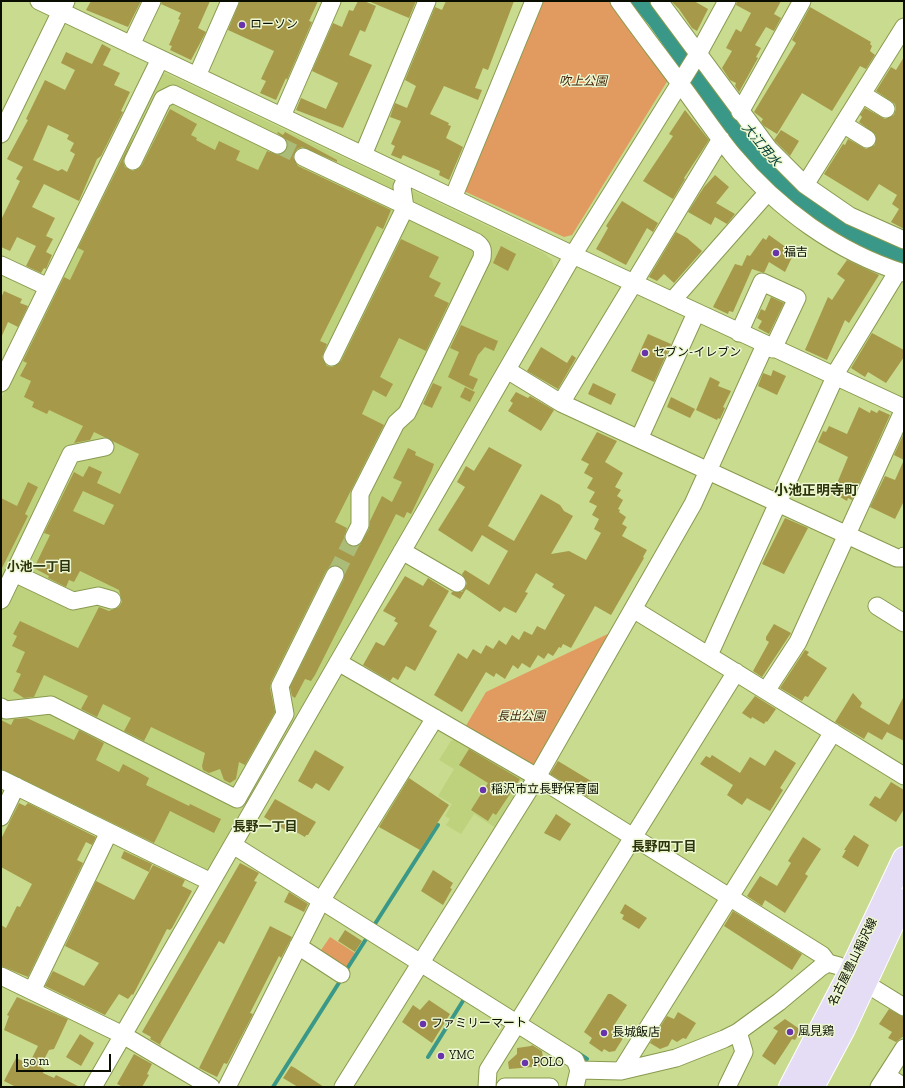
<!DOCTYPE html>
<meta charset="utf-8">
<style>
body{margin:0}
#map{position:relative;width:905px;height:1088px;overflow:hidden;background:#c8db8e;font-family:"Zilla Slab",serif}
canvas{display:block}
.frame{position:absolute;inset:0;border:2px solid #090e00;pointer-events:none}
.scale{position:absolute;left:16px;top:1054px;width:95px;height:18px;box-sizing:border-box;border:2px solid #090e00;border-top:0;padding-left:5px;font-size:12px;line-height:14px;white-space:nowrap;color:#090e00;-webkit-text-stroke:3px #edf7d1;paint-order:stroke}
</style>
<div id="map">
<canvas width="905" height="1088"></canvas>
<div class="frame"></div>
<div class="scale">50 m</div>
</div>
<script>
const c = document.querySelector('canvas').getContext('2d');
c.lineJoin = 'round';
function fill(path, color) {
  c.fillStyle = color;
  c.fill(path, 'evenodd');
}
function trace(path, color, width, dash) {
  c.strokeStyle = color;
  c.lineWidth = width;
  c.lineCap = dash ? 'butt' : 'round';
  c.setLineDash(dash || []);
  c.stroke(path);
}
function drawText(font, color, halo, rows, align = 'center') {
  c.font = font + ' "Zilla Slab","Noto Sans JP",serif';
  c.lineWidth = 3;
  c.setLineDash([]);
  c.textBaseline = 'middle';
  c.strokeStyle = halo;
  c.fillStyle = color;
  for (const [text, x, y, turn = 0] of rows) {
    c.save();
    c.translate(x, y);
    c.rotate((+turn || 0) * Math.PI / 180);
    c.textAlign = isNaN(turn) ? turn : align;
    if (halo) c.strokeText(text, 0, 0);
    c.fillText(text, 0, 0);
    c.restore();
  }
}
fill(new Path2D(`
 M165 73 544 253 552 260 554 268 207 870 202 871 1 773V399L160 76Z
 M460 738 526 777 528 784 499 830 474 814 461 834 446 825 450 819 445 816 452 804 438 796 454 769 439 760 451 741Z`), '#bed27d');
fill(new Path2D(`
 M540 1H612L668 80 572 235 564 237 466 192 464 186Z
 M614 631 538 765 530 768 464 729 486 692Z
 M330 937 355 953 343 972 317 956Z`), '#e19b60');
fill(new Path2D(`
 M629 1H649C677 39 705 79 734 116 755 144 776 172 803 193 833 217 868 235 904 249V266L883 258 827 229 776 191 734 145 649 25Z`), '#3a9888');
trace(new Path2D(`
 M373 927 438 825
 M345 972 368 936
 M578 1053 587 1059
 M428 1057 466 996
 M273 1087 342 978`), '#3a9888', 4);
fill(new Path2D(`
 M91 1H141L128 27 86 10Z
 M162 1H210L198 28 206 32 191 60 170 50 172 46 169 45 180 20 178 19 181 13 161 4Z
 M240 1H318L309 21 312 22 287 80 286 78 276 100 260 93 266 81 261 79 274 51 228 30Z
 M358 1H364L376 6 365 32 360 30 349 55 372 65 343 128 296 110 301 98 326 109 338 83 312 71 333 23 342 27 349 10 353 11Z
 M368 1H416L409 18Z
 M446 1H514L488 70 483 68 475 88 482 90 478 100 444 86 430 114 449 123 448 125 451 126 446 138 463 147 449 180 439 175 440 171 403 155 401 159 391 155 395 146 391 144 401 121 390 117 395 103 407 108 416 86 405 80 435 7 442 10Z
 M671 1H694L708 9 697 31 692 28 679 9Z
 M737 1H781L774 14 781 18 774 31 766 27 755 45 761 48 756 57 758 58 739 92 735 86 736 83 730 80 722 68 732 51 726 48 736 29 741 32 751 13 736 5Z
 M810 7 871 42 870 44 872 46 870 51 875 55 866 69 860 66 832 111 802 93 777 134 764 126 761 122 763 119 754 112 796 43 792 40Z
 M102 44 111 49 103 65 120 73 114 85 130 92 121 111 123 112 101 156 97 159 79 201 44 184 32 207 55 218 46 236 53 239 46 252 52 255 46 269 44 268 41 273 26 266 36 246 17 237 10 251 1 247V220L20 181 16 179 23 167 7 159 28 120 26 119 45 80 65 90 75 70 61 63 66 52 92 64ZM48 125 69 135 67 139 74 143 70 151 75 154 67 172 62 169 58 171 33 160Z
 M904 57V229L891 222 899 209 892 204 897 195 879 184 868 201 824 174 843 144 845 145 848 139 866 149 875 145 876 135 859 122 862 117 860 115 865 108 885 119 894 115 896 109 895 104 876 91 891 67 896 70Z
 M170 109 197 124 191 135 197 138 196 140 215 150 219 141 240 151 236 160 258 170 267 151 279 155 287 150 286 140 277 133 278 132 283 135 285 132 337 160V162L302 147 297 149 293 157 298 166 391 210 383 229 377 226 320 341 327 344 322 357 327 366 333 367 341 361 401 239 439 257 429 277 441 283 434 296 449 303 426 351 399 338 380 377 393 384 386 397 373 390 362 414 384 425 335 522 347 528 344 537 346 543 354 547 360 545 369 529 370 521 382 496 392 502 402 482 393 478 408 448 416 452 415 455 434 464 432 470 411 514 407 512 404 518 396 514 315 675 311 681 305 679 295 698 292 696 290 687 344 579V570L339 566H330L326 571 271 682 270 688 275 712 245 765 239 762 236 779 230 783 224 780 220 769 209 773 203 770 202 766 205 753 151 727 144 741 124 731 131 718 103 704 97 717 81 709 88 696 44 675 34 697 24 698 13 691 21 674 16 672 25 652 12 646 17 636 13 634 20 621 78 648 99 607 109 611 119 607 122 602 119 590 80 571 74 582 69 580 66 587 48 578 49 576 34 568 50 535 44 533 74 472 83 477 89 466 102 472 97 483 120 494 139 454 94 432 90 440 74 443 83 426 49 410 47 414 32 407 34 402 24 397 31 381 20 376 27 363 23 361 64 277 70 280 84 251 78 248 134 135 123 161 125 167 133 171 138 169 142 165ZM83 491 114 505 104 525 73 511Z
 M685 110 709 140 684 178 685 179 673 199 643 181 673 136 669 134Z
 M781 130 799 141 790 156 774 140Z
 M715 175 729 187 716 203 735 214 727 224 715 217 711 225 688 212 704 187Z
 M622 201 658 223 653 232 647 228 626 265 596 249 608 228 606 226Z
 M676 232 687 238 702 251 674 283 664 274 657 281 649 277Z
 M769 235 794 253 785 272 769 262 764 273 752 269 733 312 729 311 728 314 713 307 735 264 742 266 747 255 750 256 763 238 766 240Z
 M501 246 516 254 508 271 493 263Z
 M847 260 879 275 849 323 845 320 827 360 805 350 828 297 832 300 845 280 837 274Z
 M4 291 22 299 20 303 28 306 18 327 8 322 1 338V298Z
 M771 297 784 303 769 334 758 328 762 321 757 318 761 309 765 311Z
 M461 325 498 341 494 351 485 347 478 355 469 375 478 379 473 390 448 377 459 352 450 348Z
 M872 333 904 350V357L886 383 868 372 865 377 851 368Z
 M648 334 671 344 654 382 631 371Z
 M541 347 567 363 572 355 576 358 558 389 527 371Z
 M773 370 786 376 777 395 758 386 763 373 771 376Z
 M710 377 720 382 718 386 731 391 723 407 725 408 720 419 718 418 717 420 696 410Z
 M433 383 442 387 432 408 423 404Z
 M593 383 616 394 611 405 588 394Z
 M465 387 475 392 470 402 460 397Z
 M516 392 528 398 530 396 554 410 541 431 508 411 513 403 510 401Z
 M671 397 695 409 690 418 667 407Z
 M859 407 870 413 871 410 877 413 879 410 890 415 852 500 848 498 847 501 833 493 848 457 818 442 823 431 826 432 829 426 847 434Z
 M597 432 617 441 605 462 623 473 615 487 621 490 617 496 623 500 618 509 620 510 619 512 626 517 622 524 627 527 622 536 647 550 643 557 644 558 611 615 595 606 571 648 563 644 561 648 559 647 553 656 548 653 544 659 538 655 530 668 522 663 518 669 513 665 505 679 496 673 494 677 486 672 462 712 434 695 458 653 467 659 473 649 481 654 486 645 493 649 499 640 506 645 512 635 519 640 524 631 532 635 537 626 545 630 565 595 552 587 554 584 536 573 525 592 528 593 516 613 504 607 500 612 466 589 460 599 451 594 452 592H462L465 588 467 583 462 574 465 570 489 585 508 551 482 535 472 552 438 530 465 487 457 482 466 466 474 471 489 447 522 465 488 526 514 541 541 494 560 505 564 511 573 516 551 554 569 551 586 560 601 533 594 529 599 519 592 515 597 506 589 502 595 492 587 488 593 478 584 473 589 464 581 460Z
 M904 433V460L894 455Z
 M904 460V501L895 519 870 507 885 476 895 480Z
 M28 482 38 487 25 514 28 516 1 570V498L17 506Z
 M785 518 808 528 784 574 762 564Z
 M405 576 423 586 428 578 449 591 429 626 437 631 415 671 406 666 398 680 393 677 390 681 363 665 376 642 384 646 398 623 394 621 396 618 383 611Z
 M774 624 791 633 762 677 753 671 769 642 766 640V637Z
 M805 650 809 652 807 655 827 668 808 697 805 696 802 701 780 688Z
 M853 693 862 703 860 707 889 725 904 696V741L887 732 882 740 868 732 864 739 835 722Z
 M755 696 776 709 767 722 766 721 764 724 752 717 751 719 742 713Z
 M27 718 74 740 79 730 104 743 96 760 119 772 123 764 142 774 149 778 146 785 189 806 190 804 221 819 214 833 170 811 154 843 1 769V720L11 725 14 719Z
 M469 749 520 779 496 815 493 813 488 821 471 810 488 783 459 765Z
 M315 750 344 767 329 791 316 783 312 789 298 781Z
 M775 750 796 763 780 788 783 790 770 811 747 798 742 805 727 795 733 785 700 764 706 756 710 758 712 755 740 773 750 757 765 766Z
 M558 761 596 784 588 797 550 774Z
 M409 778 449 805 420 850 379 827Z
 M891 782 904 790V809L896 822 869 805 875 796 880 799Z
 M275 799 316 822 308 835H306L305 837 289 828 287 831 264 817Z
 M19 803 25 806 28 803 96 837 92 845 86 842 77 860 83 863 28 977 1 966V925L6 928 17 906 20 907 32 884 1 867V839Z
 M556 814 571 824 560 841 544 833Z
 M854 835 869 845 858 867 842 857 846 850H844Z
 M803 837 821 849 805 874 808 876 805 881 785 913 765 900 762 906 747 896 760 876 777 886 791 863 788 861Z
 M124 851 152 864 149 872 121 858Z
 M240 863 259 873 254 881 257 882 224 944 219 941 160 1044 162 1046 150 1039 151 1037 142 1032Z
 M153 865 185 880 182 886 192 891 172 928 170 930 167 929 133 995 132 994 128 999 119 994 105 1015 45 986 53 971 84 986 99 963 65 946 96 881 134 900Z
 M433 870 453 883 450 888 452 889 443 905 421 891Z
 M289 892 308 904 304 912 284 902Z
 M625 904 647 918 639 929 622 919 624 915 620 913Z
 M733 911 802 954 792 970 724 926Z
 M270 926 292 937 281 958 279 956 250 1013 253 1014 227 1064 224 1063 217 1077 199 1068Z
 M345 930 362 941 355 952 338 941Z
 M608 994H611L627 1005 613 1027 625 1035 615 1051 609 1052 604 1049 602 1052 589 1043 592 1038 584 1032Z
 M17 997 68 1019 54 1049 49 1050 40 1067 44 1069 43 1073 54 1078 56 1075 80 1087H16L4 1081 16 1058 29 1064 38 1046 4 1030 9 1016 7 1015Z
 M429 1000 450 1014 432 1043 402 1022 413 1005 420 1010Z
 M889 1009 904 1017V1036L896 1042 888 1038 892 1032 879 1024Z
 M678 1012 696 1023 686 1039 683 1038 677 1042 672 1039 668 1046 660 1049 650 1043 667 1016 674 1019Z
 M785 1019 801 1030 795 1040 792 1039 775 1065 762 1056 778 1031 773 1028Z
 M80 1034 94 1043 81 1066 66 1057Z
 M532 1045 542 1051 544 1066 509 1069 508 1062 517 1054V1048L531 1046Z
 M134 1054 152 1064 147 1074 149 1075 142 1087H123L117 1084Z
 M291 1066 295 1068 324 1087H298L283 1078Z`), '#a7994a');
trace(new Path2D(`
 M278 145 303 157
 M335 575 354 537`), '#abbc79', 17, [17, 8]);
const minor = new Path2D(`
 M39 1 573 255 904 408
 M619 1C639 29 659 55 679 82 697 106 714 132 733 155 778 209 837 252 904 273
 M659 1 769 149 805 185 850 216 904 240
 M131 45 152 1
 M197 76 230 1
 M862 94 886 109
 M740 112 802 1
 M282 116 332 1
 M843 124 867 139
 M1 134 66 1
 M363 155 427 1
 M303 157 404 205
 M133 161 163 99 173 94 278 145
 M805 185 904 27
 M453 198 534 1
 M1 265 48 287
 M672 301 768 192
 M739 333 762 282 797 298 773 349
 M332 357 405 208
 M507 370 561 403 897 558H902L904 556
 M834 376 898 271
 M1 383 160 59
 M561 403 721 139
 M639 439 696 313
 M354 537 360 525V494L396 423 407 413 482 258C483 250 483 247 476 242L405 208 402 187 407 176
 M402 551 457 583
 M14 573 73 601 98 596 112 600
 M1 600 71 454 105 447
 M877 606 904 623
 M633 609 904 776
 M709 655 835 377
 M338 662 537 777 822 955 828 963
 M766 691 798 642 904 409
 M1 707 6 710 51 705 237 799 285 714 280 686 335 575
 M1 779 211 882
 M1 817 16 786
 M233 845 575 1060 579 1070
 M298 946 341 974
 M1 976 123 1035 211 1087
 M865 983 904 1007
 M32 991 109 832
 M621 1071 833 732
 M887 1076 904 1087
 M93 1087 573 255 698 54 727 1
 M227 1087 321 901 435 718
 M343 1087 537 777 693 504 765 345
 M487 1087 488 1070 736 672
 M505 1087H550
 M575 1087 579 1070 621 1071 676 1058 724 1039 738 1032 779 1002 821 967 828 963 839 966
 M727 1087 744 1052 738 1032
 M879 1087 904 1048`);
const major = new Path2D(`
 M790 1087 850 972 904 858
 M813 1087 844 1029 904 900`);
trace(minor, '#899a4f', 19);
trace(major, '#fff', 24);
trace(minor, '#fff', 17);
trace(major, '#e5ddf6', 22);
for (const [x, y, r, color] of [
 [242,25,4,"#6934ab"],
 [776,253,4,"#6934ab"],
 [645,353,4,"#6934ab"],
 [483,790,4,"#6934ab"],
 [423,1024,4,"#6934ab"],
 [790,1032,4,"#6934ab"],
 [604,1033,4,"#6934ab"],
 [441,1056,4,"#6934ab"],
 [525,1063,4,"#6934ab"]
]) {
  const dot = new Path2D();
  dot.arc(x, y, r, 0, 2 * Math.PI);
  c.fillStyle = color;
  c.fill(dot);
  trace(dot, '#edf7d1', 1.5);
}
drawText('12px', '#090e00', '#edf7d1', [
 ["ローソン",250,25],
 ["福吉",784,253],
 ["セブン-イレブン",653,353],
 ["稲沢市立長野保育園",491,790],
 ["ファミリーマート",431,1024],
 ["風見鶏",798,1032],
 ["長城飯店",612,1033],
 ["YMC",449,1056],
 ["POLO",533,1063]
], 'left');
drawText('italic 12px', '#43260c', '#edf7d1', [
 ["吹上公園",583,82],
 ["長出公園",521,717]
]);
drawText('12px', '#090e00', '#edf7d1', [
 ["名古屋豊山稲沢線",853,962,-64]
]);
drawText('italic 13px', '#074138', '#edf7d1', [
 ["大江用水",761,145,50]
]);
drawText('bold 13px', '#2b330b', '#edf7d1', [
 ["小池一丁目",39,567],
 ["長野一丁目",265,827],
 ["長野四丁目",664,847]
]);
drawText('bold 14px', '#2b330b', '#edf7d1', [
 ["小池正明寺町",816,491]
]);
</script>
